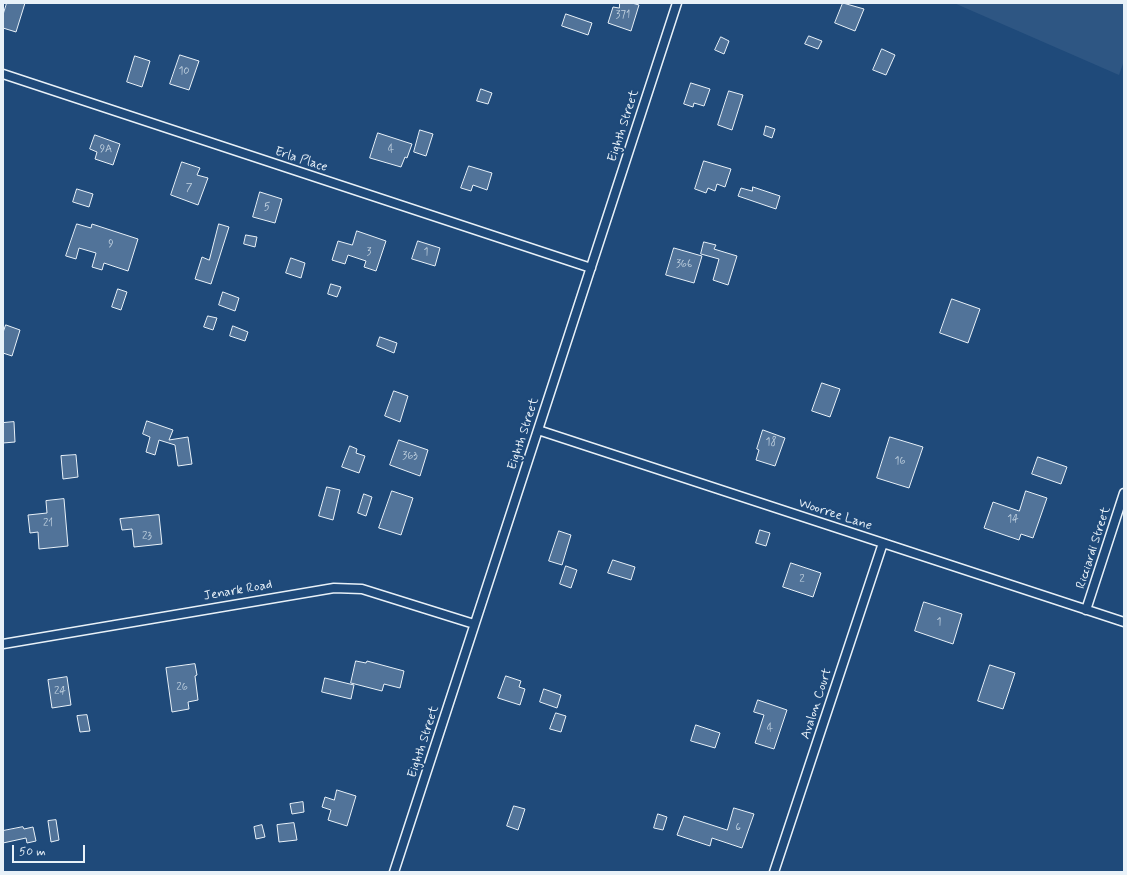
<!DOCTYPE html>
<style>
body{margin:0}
#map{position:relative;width:1127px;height:875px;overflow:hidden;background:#1f4a7a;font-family:Mynerve,sans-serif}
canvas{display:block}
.frame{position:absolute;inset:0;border:4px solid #e8f1f8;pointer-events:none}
.scale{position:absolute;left:12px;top:845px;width:73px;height:18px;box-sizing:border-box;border:2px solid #e8f1f8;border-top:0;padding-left:5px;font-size:12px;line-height:14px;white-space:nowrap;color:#e8f1f8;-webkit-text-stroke:3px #1f4a7a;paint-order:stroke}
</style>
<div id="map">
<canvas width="1127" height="875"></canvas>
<div class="frame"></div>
<div class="scale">50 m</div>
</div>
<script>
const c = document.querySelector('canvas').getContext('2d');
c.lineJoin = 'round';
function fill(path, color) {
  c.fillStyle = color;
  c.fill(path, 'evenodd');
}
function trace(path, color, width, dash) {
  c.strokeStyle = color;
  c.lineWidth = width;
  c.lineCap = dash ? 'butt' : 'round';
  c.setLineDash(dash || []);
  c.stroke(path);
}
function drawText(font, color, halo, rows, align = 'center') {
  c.font = font + ' Mynerve,sans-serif';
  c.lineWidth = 4;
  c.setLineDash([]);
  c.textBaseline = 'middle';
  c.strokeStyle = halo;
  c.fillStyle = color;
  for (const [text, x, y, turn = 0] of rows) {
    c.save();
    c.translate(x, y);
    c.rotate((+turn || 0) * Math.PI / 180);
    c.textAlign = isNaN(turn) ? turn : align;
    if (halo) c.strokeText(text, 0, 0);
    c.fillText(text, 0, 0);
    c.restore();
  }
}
fill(new Path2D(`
 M954 3H1124V61L1119 75Z`), '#2e5683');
const building = new Path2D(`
 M7 3H25L16 32 3 28V15Z
 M620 3H632L639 5 631 31 608 23 613 7 619 8Z
 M843 3 864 9 855 31 835 23Z
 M566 14 592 23 588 35 562 26Z
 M809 36 822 41 818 49 805 44Z
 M721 37 729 41 724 54 715 50Z
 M882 49 895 55 886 75 873 70Z
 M180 55 199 61 189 90 170 84Z
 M135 56 150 61 142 87 127 82Z
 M691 83 710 89 704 106 694 103 693 107 684 104Z
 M481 89 492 93 488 104 477 101Z
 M729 91 743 95 732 130 718 125Z
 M766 126 775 129 772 138 764 135Z
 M420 130 433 134 426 156 414 152Z
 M378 133 412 144 407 158 405 157 401 167 370 158Z
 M95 135 120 144 113 165 95 159 97 152 90 149Z
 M704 161 731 169 725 187 717 184 715 191 708 188 706 193 695 189Z
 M182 162 200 168 197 175 208 178 198 205 171 195Z
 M469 166 492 173 487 190 473 185 471 191 461 188Z
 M753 187 780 196 776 209 738 196 741 188 752 191Z
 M77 189 93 194 89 207 73 202Z
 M260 192 282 199 275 223 253 217Z
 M77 224 91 228 92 224 138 239 128 271 104 263 102 270 92 267 96 253 79 248 76 259 66 256Z
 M219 224 229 227 211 284 195 279 202 257 209 260Z
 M357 231 386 241 376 271 364 267 366 261 348 255 345 264 332 260 338 241 352 245Z
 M246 235 257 237 255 247 244 244Z
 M418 241 440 248 435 266 412 259Z
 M704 242 716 245 714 249 737 256 728 285 713 280 719 259 701 254Z
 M674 248 702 256 694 283 666 275Z
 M291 258 305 263 301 278 286 273Z
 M331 284 341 287 337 297 328 294Z
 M118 289 127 292 121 310 112 307Z
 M223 292 239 298 235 311 219 305Z
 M952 299 980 309 968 343 940 333Z
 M208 316 217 318 213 330 204 327Z
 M6 325 20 330 12 356 3 353V333Z
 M233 326 248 332 245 341 230 336Z
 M380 337 397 343 394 353 377 346Z
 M822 383 840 389 830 417 812 411Z
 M394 391 408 396 400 422 385 416Z
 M147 421 173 430 169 440 188 437 192 464 178 466 175 445 159 440 155 455 146 452 150 437 143 434Z
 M14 422 15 442 3 443V423Z
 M763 430 785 438 775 466 756 460 759 450 757 449Z
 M890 437 923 447 909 488 877 478Z
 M399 440 428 450 420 476 390 465Z
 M350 446 357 449 356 453 365 456 359 473 342 467Z
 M76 455 78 477 63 479 61 456Z
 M1038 457 1067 467 1061 484 1032 474Z
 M327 487 340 490 333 520 319 516Z
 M392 491 413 498 401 535 379 528Z
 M1026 491 1047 498 1033 538 1021 534 1019 540 984 528 993 502 1019 511Z
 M364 494 372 497 366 516 358 513Z
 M64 499 68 546 39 549 38 532 30 533 28 515 47 513 46 501Z
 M159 515 162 544 134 547 132 529 122 530 120 519Z
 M760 530 770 533 766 546 756 543Z
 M559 531 571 535 562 565 549 561Z
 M613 560 635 567 631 580 608 573Z
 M791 563 821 573 813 597 783 587Z
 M566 566 577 570 571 588 560 584Z
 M924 602 962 614 953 644 915 631Z
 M356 661 366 663 367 661 404 671 400 688 384 684 382 691 351 683Z
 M195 664 197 675 195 676 198 700 188 702 189 709 172 712 166 668Z
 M990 665 1015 673 1003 709 978 701Z
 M506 676 521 681 519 687 525 689 520 705 498 698Z
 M67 677 71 705 52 708 48 680Z
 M325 678 354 685 351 699 322 692Z
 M544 689 561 695 557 708 540 702Z
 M758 700 787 710 774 749 755 743 764 715 754 712Z
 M556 713 566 716 561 732 550 729Z
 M87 715 90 731 80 732 77 716Z
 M696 725 720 733 715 748 691 741Z
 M337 790 356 796 347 826 328 820 331 810 322 807 325 797 334 800Z
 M303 802 304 812 292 814 290 804Z
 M514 806 525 809 518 830 507 826Z
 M734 808 754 814 742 848 712 838 710 846 677 835 684 816 727 830Z
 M658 814 667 817 663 830 654 828Z
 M56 820 59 840 51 842 48 821Z
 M294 823 297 840 279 842 277 825Z
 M262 825 265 837 256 839 254 827Z
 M23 827 24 829 33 827 36 841 27 843 26 838 3 843V831Z`);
fill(building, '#517399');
trace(building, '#e8f1f8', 1);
const minor = new Path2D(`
 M3 74 591 268
 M538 430 1124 622
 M1086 610 1124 493
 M3 644 334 588 362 589 474 624
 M394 872 677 3
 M774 872 883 543`);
trace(minor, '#e8f1f8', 11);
trace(minor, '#1f4a7a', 8);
drawText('11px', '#c2d2e0', null, [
 ["371",623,16],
 ["10",184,72],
 ["9A",106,150],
 ["4",391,150],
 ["7",189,189],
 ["5",267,208],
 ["9",111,245],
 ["3",369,253],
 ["1",426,253],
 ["366",684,265],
 ["18",771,443],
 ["363",410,457],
 ["16",900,462],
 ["14",1013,520],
 ["21",48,524],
 ["23",147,537],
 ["2",802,580],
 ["1",939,623],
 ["26",182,688],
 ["24",60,692],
 ["4",770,729],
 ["6",738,828]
]);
drawText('13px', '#e8f1f8', '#1f4a7a', [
 ["Eighth Street",624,126,-72],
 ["Erla Place",301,160,18],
 ["Eighth Street",524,434,-72],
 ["Woorree Lane",835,515,18],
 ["Ricciardi Street",1094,548,-72],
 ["Jenark Road",238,591,-10],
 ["Avalon Court",817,704,-72],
 ["Eighth Street",424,742,-72]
]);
</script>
